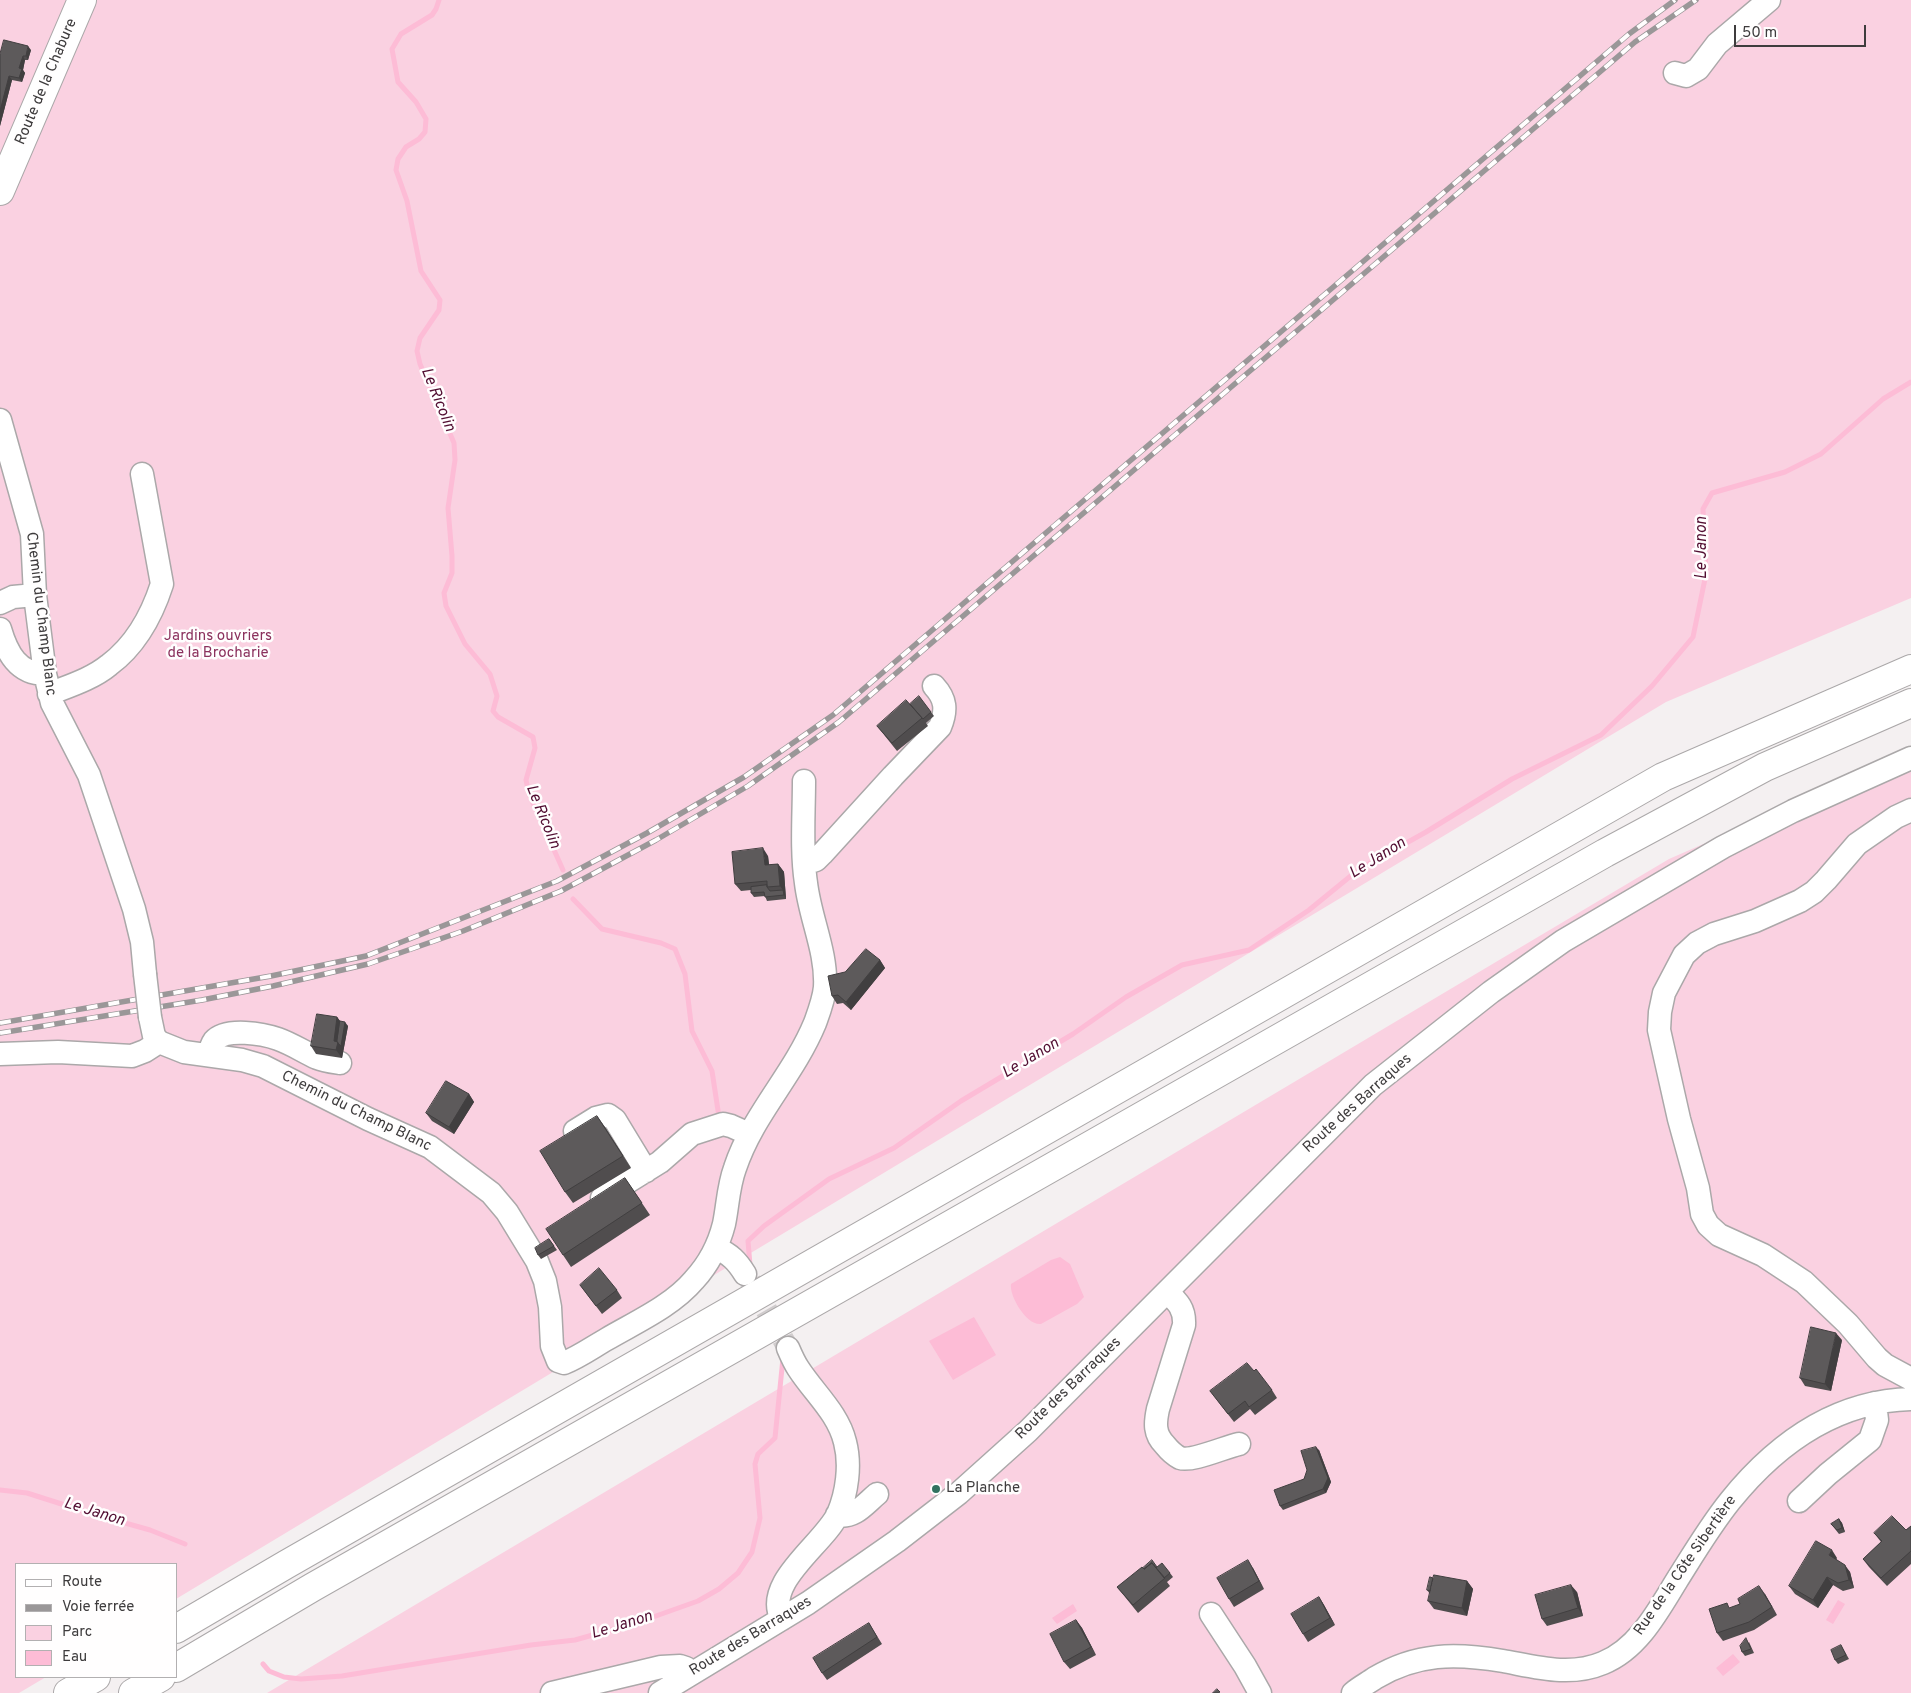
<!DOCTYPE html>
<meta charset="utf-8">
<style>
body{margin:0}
#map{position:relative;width:1911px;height:1693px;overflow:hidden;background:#f4f0f1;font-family:Overpass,sans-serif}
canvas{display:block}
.legend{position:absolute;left:15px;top:1563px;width:162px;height:115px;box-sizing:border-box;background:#fffefe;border:1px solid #b2b0b1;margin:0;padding:6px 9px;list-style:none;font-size:15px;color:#3e3c3d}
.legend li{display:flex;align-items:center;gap:10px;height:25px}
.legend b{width:25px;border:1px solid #b2b0b1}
.scale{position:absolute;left:1734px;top:25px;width:132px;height:22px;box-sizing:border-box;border:2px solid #3e3c3d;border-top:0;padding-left:6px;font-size:15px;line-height:18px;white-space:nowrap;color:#3e3c3d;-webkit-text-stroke:4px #fffefe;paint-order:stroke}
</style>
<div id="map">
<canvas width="1911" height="1693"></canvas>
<ul class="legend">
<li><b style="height:6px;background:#fff"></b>Route</li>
<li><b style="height:6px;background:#9a9798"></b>Voie ferrée</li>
<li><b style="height:14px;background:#fad1e1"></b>Parc</li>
<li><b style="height:14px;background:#fdbcd6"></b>Eau</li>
</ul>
<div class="scale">50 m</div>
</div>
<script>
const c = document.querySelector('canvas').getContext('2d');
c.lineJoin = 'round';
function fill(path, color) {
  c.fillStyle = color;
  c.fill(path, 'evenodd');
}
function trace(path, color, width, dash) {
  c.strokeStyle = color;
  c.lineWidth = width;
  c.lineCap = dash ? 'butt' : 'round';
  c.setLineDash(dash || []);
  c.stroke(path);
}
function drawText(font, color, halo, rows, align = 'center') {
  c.font = font + ' Overpass,sans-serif';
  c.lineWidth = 5;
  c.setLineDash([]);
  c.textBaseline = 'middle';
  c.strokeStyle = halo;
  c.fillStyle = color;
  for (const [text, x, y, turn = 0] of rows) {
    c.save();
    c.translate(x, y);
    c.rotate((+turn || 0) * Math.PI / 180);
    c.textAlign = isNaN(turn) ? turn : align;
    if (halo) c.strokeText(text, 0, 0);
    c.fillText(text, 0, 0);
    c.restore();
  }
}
fill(new Path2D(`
 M0 0H1911V598L1666 702 176 1599V1564H16V1677H46L19 1693H0Z
 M1911 753V1693H267L1669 859Z`), '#fad1e1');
fill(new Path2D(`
 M1060 1257 1070 1264 1084 1297 1077 1304 1041 1324C1027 1326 1009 1296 1011 1284L1051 1260Z
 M974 1317 996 1355 953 1380 929 1341Z
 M1838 1600 1845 1604 1833 1624 1826 1620Z
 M1073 1604 1077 1611 1057 1624 1052 1618Z
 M1733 1654 1740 1662 1723 1676 1716 1668Z`), '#fdbcd6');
trace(new Path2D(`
 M439 0 436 9 432 15 401 34 392 49 398 82 416 102 426 119 425 132 419 139 406 147 398 159 396 170 407 201 421 271 440 300 439 310 420 338 417 351 420 364 454 443 455 460 448 508 452 556V573L444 593 446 606 465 644 490 674 497 696 493 711 498 717 533 737 535 748 526 780 529 794 563 870
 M573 899 602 929 661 943 675 949 685 974 692 1031 712 1071 719 1117
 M750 1265 748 1241 764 1226 829 1179 894 1148 961 1101 1073 1034 1126 997 1182 965 1249 950 1309 910 1358 870 1426 832 1512 779 1601 735 1652 686 1693 637 1706 574 1703 509 1712 493 1785 472 1821 454 1883 399 1911 382
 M0 1490 27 1493 93 1514 150 1530 185 1544
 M263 1664 269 1671 284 1677 301 1679 342 1676 531 1645 575 1640 639 1622 698 1601 719 1589 738 1573 752 1552 760 1518 755 1464 758 1454 775 1438 783 1358`), '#fdbcd6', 5);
trace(new Path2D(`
 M750 1281 788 1348`), '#d0cccd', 22, [22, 11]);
const minor = new Path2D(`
 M1675 73 1686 76 1698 69 1717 44 1769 0
 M0 420 32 534 35 595 45 674 52 703 89 775 134 909 142 942 145 974
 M0 603 13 597 35 595
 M0 629C7 653 18 674 45 674
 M49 694C69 686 92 679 109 665 136 645 152 615 162 584L142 474
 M1911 810 1896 817 1857 844 1826 880 1814 892 1800 901 1755 921 1714 934 1697 943 1684 955 1664 993 1660 1012 1659 1030 1679 1119 1698 1188 1702 1214 1708 1225 1719 1235 1763 1255 1804 1282 1848 1324 1877 1358 1885 1365 1911 1379
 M804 864 816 860 822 854 893 776 940 727C947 710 946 699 934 686
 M150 1017 154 1036 159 1042 184 1052 242 1060 263 1066 368 1119 430 1147 491 1193 507 1212 537 1261 545 1281 550 1307 552 1346 558 1361 564 1363C579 1357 593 1347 607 1339 636 1322 672 1306 694 1280 708 1265 719 1244 724 1224 728 1205 728 1187 735 1168 753 1114 793 1076 815 1023 819 1012 824 999 825 987 827 952 810 918 806 883 801 850 804 815 804 781
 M0 1054 58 1052 132 1056 145 1051 159 1042
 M209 1055C210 1050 211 1045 214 1041 226 1027 264 1034 278 1039 292 1044 304 1052 317 1058 324 1061 333 1062 340 1063
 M575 1131 596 1118 608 1115 615 1120 646 1171
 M602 1198 660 1162 692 1134 723 1124 731 1126 749 1134
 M716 1248C730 1254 737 1261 745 1274
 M1167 1292C1178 1302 1185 1309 1184 1325L1158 1409C1155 1423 1154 1434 1165 1445 1169 1450 1174 1455 1180 1458 1192 1462 1225 1447 1239 1444
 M1799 1501 1828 1474 1870 1440 1877 1420 1875 1403
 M837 1515C854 1519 865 1504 877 1494
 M1211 1614 1245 1666 1260 1693
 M782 1619C762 1583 824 1544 838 1514 847 1493 851 1465 845 1442 838 1413 814 1393 798 1368 794 1362 791 1355 788 1348
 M552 1693 661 1667 680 1666 686 1668 691 1674
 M660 1693 808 1603 897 1541 959 1493 1028 1431 1373 1085 1491 992 1563 941 1723 847 1793 811 1911 758
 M1353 1693C1360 1687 1368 1683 1375 1678 1417 1653 1455 1653 1503 1661 1536 1667 1570 1677 1603 1663 1638 1649 1658 1611 1677 1580 1694 1553 1710 1526 1730 1501 1776 1444 1836 1401 1911 1399`);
const major = new Path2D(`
 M0 191 82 0`);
const highway = new Path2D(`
 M176 1629 287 1564 1663 777 1911 669
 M176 1668 313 1587 1605 853 1765 767 1911 703
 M68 1693 96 1677
 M133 1693 161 1677`);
trace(minor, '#aba8a9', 25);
trace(major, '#aba8a9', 30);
trace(highway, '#aba8a9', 30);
trace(minor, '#fff', 22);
trace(major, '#fff', 28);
trace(highway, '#fff', 28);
const rail = new Path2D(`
 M0 1023 271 976 366 956 557 881 647 833 744 777 833 715 1629 34 1675 0
 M0 1033 202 1000 273 986 368 964 463 931 561 891 656 840 748 786 839 722 1635 42 1696 0`);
trace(rail, '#9a9798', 5.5);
trace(rail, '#fffefe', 4, [11]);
const minorBridge = new Path2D(`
 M145 974 150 1017`);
trace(minorBridge, '#aba8a9', 25, []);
trace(minorBridge, '#fff', 22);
fill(new Path2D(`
 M31 50 28 60H25L23 70 25 73 22 82 12 80 0 126V54Z
 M910 704 931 712 934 716 926 723 928 726 897 751 877 726Z
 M768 856 769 865 778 864 784 872 786 899 767 901 765 896 754 897 751 893V890L741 891 735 884Z
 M880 960 885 968 851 1010 843 1003 837 1004 832 996 845 972Z
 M337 1017 340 1021 348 1026 342 1058 316 1054 311 1046Z
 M469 1094 474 1102 454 1134 432 1121 426 1113Z
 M597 1116 631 1168 573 1203 565 1192Z
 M625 1178 650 1215 571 1267 563 1255Z
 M549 1239 557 1250 541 1259 538 1255Z
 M580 1285 617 1290 622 1298 602 1314Z
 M1842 1340 1831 1391 1805 1386 1800 1378Z
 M1254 1371 1272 1390 1277 1398 1255 1415 1250 1409 1234 1422 1210 1391Z
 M1319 1450 1331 1482 1326 1493 1283 1510 1280 1506 1304 1479Z
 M1839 1519 1842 1523 1845 1532 1839 1534 1831 1524Z
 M1911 1526V1564L1887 1586 1869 1567 1863 1559 1881 1542 1874 1533 1906 1530Z
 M1837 1558 1836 1559 1850 1572 1854 1588 1843 1591 1833 1585 1818 1608 1795 1594 1789 1586Z
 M1157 1567 1170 1573 1173 1577 1167 1582 1170 1586 1138 1613 1117 1587 1143 1568Z
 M1253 1568 1264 1589 1234 1607 1229 1599Z
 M1467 1581 1473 1589 1467 1616 1434 1609 1428 1601 1430 1594 1427 1590Z
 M1577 1592 1583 1616 1547 1626 1542 1619Z
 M1765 1594 1777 1615 1754 1630 1723 1641 1717 1633Z
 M1319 1597 1324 1605 1335 1625 1308 1642 1303 1634Z
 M1076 1620 1082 1628 1096 1655 1070 1669 1064 1662Z
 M869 1623 882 1644 827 1680 822 1673Z
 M1749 1642 1754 1653 1745 1656 1742 1652Z
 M1841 1645 1849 1659 1838 1664 1835 1660Z`), '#504d4e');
fill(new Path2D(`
 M28 46 31 50 28 60 26 56Z
 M23 56 25 60 23 70 25 73 22 82 19 78V68Z
 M9 76 12 80 0 126V111Z
 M763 848 768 856 770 873 765 865Z
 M778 864 784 872 786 899 784 895 783 890 780 886Z
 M880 960 885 968 851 1010 846 1002Z
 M337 1017 343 1025 345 1022 348 1026 342 1058 336 1050 334 1041Z
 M469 1094 474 1102 454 1134 449 1127Z
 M597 1116 605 1127 631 1168 623 1156Z
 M1836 1333 1842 1340 1831 1391 1825 1384Z
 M1316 1447 1319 1450 1331 1482 1326 1493 1323 1489Z
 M1839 1519 1842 1523 1845 1532 1842 1528Z
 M1832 1550 1837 1558 1834 1563 1829 1555Z
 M1248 1560 1253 1568 1264 1589 1259 1581Z
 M1845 1565 1850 1572 1854 1588 1849 1580Z
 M1827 1577 1833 1585 1818 1608 1813 1600Z
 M1467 1581 1473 1589 1467 1616 1462 1608Z
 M1571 1585 1577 1592 1583 1616 1578 1608Z
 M1759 1586 1765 1594 1777 1615 1772 1607Z
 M1319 1597 1324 1605 1335 1625 1330 1618Z
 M1076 1620 1082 1628 1096 1655 1091 1647Z`), '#413f40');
const building = new Path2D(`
 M4 40 28 46 26 56H23L19 68 22 69 19 78 9 76 0 111V54Z
 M919 696 931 712 923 719 910 704Z
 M906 700 922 718 892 743 877 726Z
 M763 848 765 865 778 864 780 886 767 887V881L735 884 732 852Z
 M767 885V887L770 891 783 890 784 895 765 897 764 892 751 893V887Z
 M866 949 880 960 846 1002 838 995 832 996 828 976 845 972Z
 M317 1014 337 1017 334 1041 338 1042 336 1050 311 1046Z
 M340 1021 345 1022 341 1046 337 1042Z
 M446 1081 469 1094 449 1127 426 1113Z
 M597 1116 623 1156 565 1192 540 1151Z
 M625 1178 642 1203 563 1255 546 1229Z
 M549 1239 554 1246 538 1255 535 1248Z
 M599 1268 617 1290 596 1306 580 1285Z
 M1811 1327 1836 1333 1825 1384 1800 1378Z
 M1247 1363 1254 1371 1256 1369 1272 1390 1249 1407 1245 1401 1228 1414 1210 1391Z
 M1316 1447 1328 1478 1323 1489 1280 1506 1274 1490 1304 1479 1307 1470 1301 1451Z
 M1892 1516 1906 1530 1911 1526V1551L1881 1578 1863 1559 1882 1541 1874 1533Z
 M1839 1519 1842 1528 1837 1530 1831 1524Z
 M1816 1541 1832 1550 1829 1555 1845 1565 1849 1580 1838 1583 1827 1577 1813 1600 1789 1586Z
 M1152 1560 1157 1567 1162 1563 1170 1573 1164 1578 1156 1568 1157 1567 1156 1568 1152 1563 1144 1569 1143 1568Z
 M1248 1560 1259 1581 1229 1599 1217 1578Z
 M1152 1563 1165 1578 1133 1605 1117 1587 1142 1567 1144 1569Z
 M1434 1575 1467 1581 1462 1608 1428 1601Z
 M1430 1577 1433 1578 1430 1591 1427 1590Z
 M1571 1585 1578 1608 1542 1619 1535 1595Z
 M1759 1586 1772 1607 1749 1622 1717 1633 1709 1609 1727 1603 1729 1608 1740 1604 1738 1599Z
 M1319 1597 1330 1618 1303 1634 1291 1614Z
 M1076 1620 1091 1647 1064 1662 1050 1634Z
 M869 1623 877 1637 822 1673 813 1658Z
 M1746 1638 1751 1649 1742 1652 1740 1646Z
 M1841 1645 1846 1655 1835 1660 1831 1650Z
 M1217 1689 1220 1692 1218 1693H1213Z`);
fill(building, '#5d5a5b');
trace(building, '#413f40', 1);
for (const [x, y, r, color] of [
 [936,1489,5,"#327260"]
]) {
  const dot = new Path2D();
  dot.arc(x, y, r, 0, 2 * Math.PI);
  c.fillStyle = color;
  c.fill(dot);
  trace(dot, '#fffefe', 2);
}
drawText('15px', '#3e3c3d', '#fffefe', [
 ["Route de la Chabure",47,82,-67],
 ["Chemin du Champ Blanc",40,614,83],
 ["Route des Barraques",1358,1104,-42],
 ["Chemin du Champ Blanc",356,1112,26],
 ["Route des Barraques",1069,1389,-44],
 ["Rue de la Côte Sibertière",1686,1566,-55],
 ["Route des Barraques",751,1637,-31]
]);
drawText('15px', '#8b315d', '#fffefe', [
 ["Jardins ouvriers",218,637],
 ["de la Brocharie",218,654]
]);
drawText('15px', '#3e3c3d', '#fffefe', [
 ["La Planche",946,1489]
], 'left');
drawText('italic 16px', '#520e32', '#fffefe', [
 ["Le Ricolin",437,400,68],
 ["Le Janon",1703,548,-90],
 ["Le Ricolin",542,817,68],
 ["Le Janon",1378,859,-32],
 ["Le Janon",1031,1059,-31],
 ["Le Janon",94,1513,17],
 ["Le Janon",622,1626,-17]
]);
</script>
